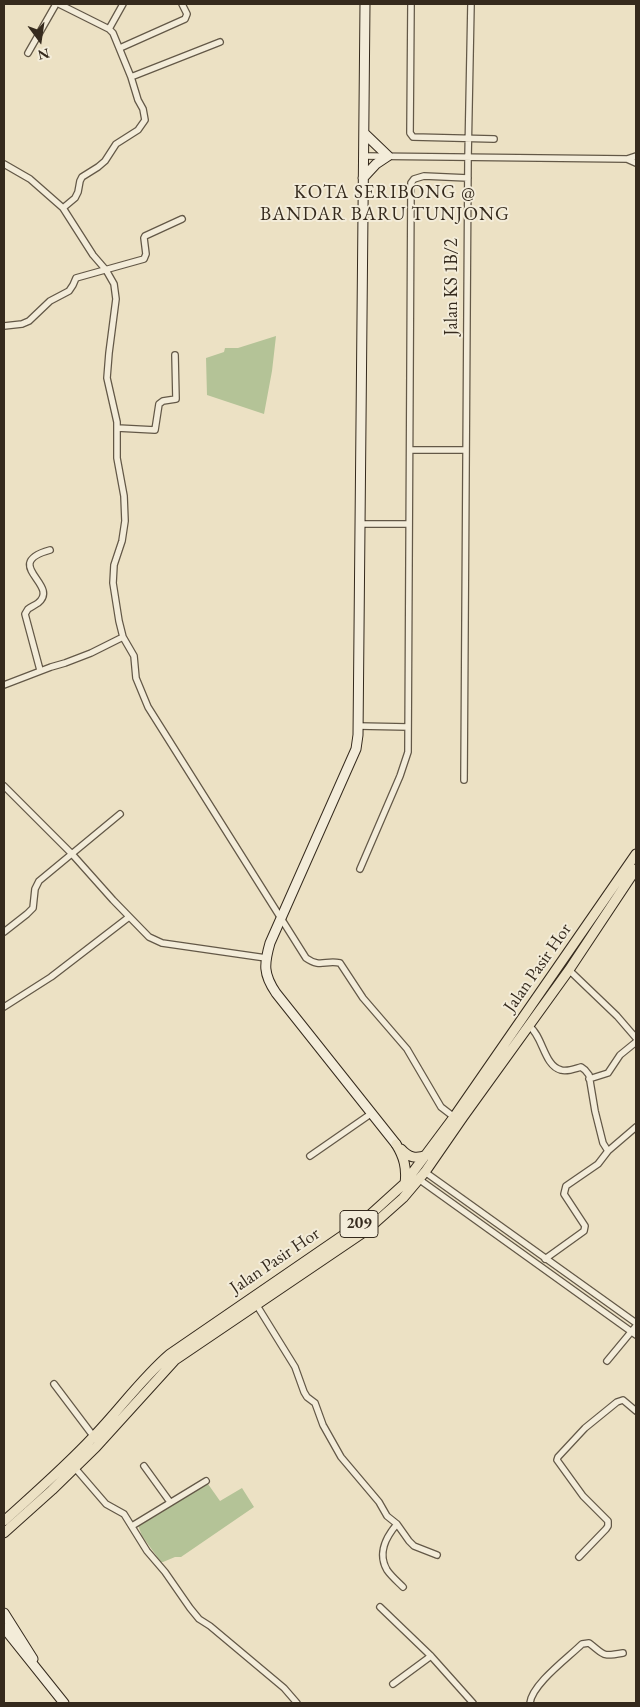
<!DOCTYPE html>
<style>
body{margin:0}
#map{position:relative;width:640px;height:1707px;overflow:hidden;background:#ece1c4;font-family:"EB Garamond",serif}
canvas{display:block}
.frame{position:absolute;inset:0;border:5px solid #352a1d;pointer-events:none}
.north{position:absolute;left:15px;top:15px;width:50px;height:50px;-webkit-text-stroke:4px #f3ecd9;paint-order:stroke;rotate:166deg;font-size:14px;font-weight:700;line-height:20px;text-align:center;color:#352a1d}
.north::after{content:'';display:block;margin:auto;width:18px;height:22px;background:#352a1d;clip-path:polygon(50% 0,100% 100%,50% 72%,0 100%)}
</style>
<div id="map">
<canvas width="640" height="1707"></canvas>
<div class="frame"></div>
<div class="north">N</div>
</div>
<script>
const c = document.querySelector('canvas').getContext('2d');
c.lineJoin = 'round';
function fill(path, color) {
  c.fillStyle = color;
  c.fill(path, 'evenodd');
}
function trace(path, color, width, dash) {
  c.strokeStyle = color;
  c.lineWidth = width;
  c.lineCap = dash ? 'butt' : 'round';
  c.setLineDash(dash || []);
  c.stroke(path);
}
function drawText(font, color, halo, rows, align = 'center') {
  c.font = font + ' "EB Garamond",serif';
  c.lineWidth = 4;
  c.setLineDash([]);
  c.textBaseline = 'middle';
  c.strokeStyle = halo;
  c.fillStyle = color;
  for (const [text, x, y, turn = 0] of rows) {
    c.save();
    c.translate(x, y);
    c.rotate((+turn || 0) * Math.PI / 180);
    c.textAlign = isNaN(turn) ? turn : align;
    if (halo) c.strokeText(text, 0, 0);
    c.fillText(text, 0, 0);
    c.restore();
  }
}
fill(new Path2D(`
 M276 336 272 371 264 414 207 395 206 358 224 352 225 348H238Z
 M208 1484 220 1501 242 1488 254 1507 181 1557H175L163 1562H161L142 1536 138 1525C161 1510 185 1498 208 1484Z`), '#b4c397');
const street = new Path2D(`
 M59 4 109 29 113 33 131 77 138 100 143 109 145 120 138 130 116 144 105 161 98 167 82 177 80 181 78 192 75 198 63 208
 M411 4 410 133 413 137 494 139
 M109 29 123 4
 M120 48 185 19 187 14 182 4
 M28 53 56 4
 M131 77 220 42
 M364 156 627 159 636 163
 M627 159 636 156
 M4 164 30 179 63 208 93 255 106 270 114 284 116 299 109 353 107 378 117 422V458L124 496 125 521 122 541 114 565 113 583 119 621 123 637 134 656 136 678 148 707 306 958C320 968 325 960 340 963L363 998 407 1049 441 1107 454 1117
 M4 326 22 324 29 321 50 301 69 291 73 285 76 278 144 259 146 254 144 238 145 236 182 219
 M117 428 155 430 159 404 163 401 176 399 175 355
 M410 450H466
 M360 524H409
 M40 670 25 614 28 609C31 607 35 605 38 603 61 585 0 564 50 550
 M4 685 51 667 65 663 91 653 123 637
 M358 726 408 727
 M464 780 468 158 471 4
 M4 786 72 854 113 900 149 937 162 943 266 958
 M360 869 400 776 408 752 411 183 414 179 424 176 468 178
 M4 932 27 914 33 908 35 889 39 881 120 814
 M569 970 617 1016 636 1038
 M4 1007 51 977 129 917
 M529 1026C543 1036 544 1066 561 1070 567 1072 574 1069 581 1067L585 1070 589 1075 595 1111 603 1143 608 1151 636 1127
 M589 1079 608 1073 620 1055 636 1042
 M310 1156 372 1113
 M425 1172 636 1323
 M420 1180 636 1335
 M545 1259 584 1231 585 1226 564 1194 566 1186 598 1164 608 1151
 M256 1304 295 1367 304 1392 307 1397 315 1403 323 1425 341 1457 379 1502 387 1516 397 1524 409 1541 414 1546 437 1555
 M607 1361 636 1326
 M54 1384 94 1437
 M144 1466 170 1502
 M75 1468 106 1504 124 1514 147 1551 165 1572 190 1608 199 1619 210 1626 284 1688 297 1703
 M397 1524C386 1537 377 1553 387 1570 391 1576 398 1582 403 1587
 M132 1526 206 1481
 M579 1557 606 1529 608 1526V1521L583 1496 557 1460 558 1457 585 1428 617 1402 623 1400 636 1411
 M380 1607 431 1656 473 1703
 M393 1684 431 1656
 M530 1703C532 1684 569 1657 582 1644L589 1643C605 1655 601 1657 623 1653`);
const secondary = new Path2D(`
 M365 4 358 735 356 749 270 943C264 964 263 974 276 993L396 1144
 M363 178 376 164 388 156 364 133
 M4 1613 33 1659
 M4 1628 64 1703`);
const primary = new Path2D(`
 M396 1144C404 1157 407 1168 405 1184
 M401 1149C409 1158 416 1159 427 1155
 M4 1521C35 1493 66 1466 94 1436 120 1409 142 1378 170 1354L361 1223 404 1184 454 1117 636 854
 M4 1533 52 1490 96 1447 175 1360 367 1230 403 1198 425 1172 463 1117 569 970 636 869`);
trace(street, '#635847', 8);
trace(secondary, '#352a1d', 11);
trace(primary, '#352a1d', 11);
trace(street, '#f3ecd9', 5.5);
trace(secondary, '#f3ecd9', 9);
trace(primary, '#ece1c4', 9);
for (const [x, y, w] of [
 [359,1224,38]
]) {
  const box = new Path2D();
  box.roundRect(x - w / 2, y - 13.5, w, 27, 4);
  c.fillStyle = '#f3ecd9';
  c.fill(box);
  trace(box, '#352a1d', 1);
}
drawText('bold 16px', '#352a1d', null, [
 ["209",359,1224]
]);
drawText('18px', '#352a1d', '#f3ecd9', [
 ["Jalan KS 1B/2",452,287,-90],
 ["Jalan Pasir Hor",538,968,-55],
 ["Jalan Pasir Hor",275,1261,-34]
]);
c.letterSpacing = '1px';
drawText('19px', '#352a1d', '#f3ecd9', [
 ["KOTA SERIBONG @",385,193],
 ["BANDAR BARU TUNJONG",385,215]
]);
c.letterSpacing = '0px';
</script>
